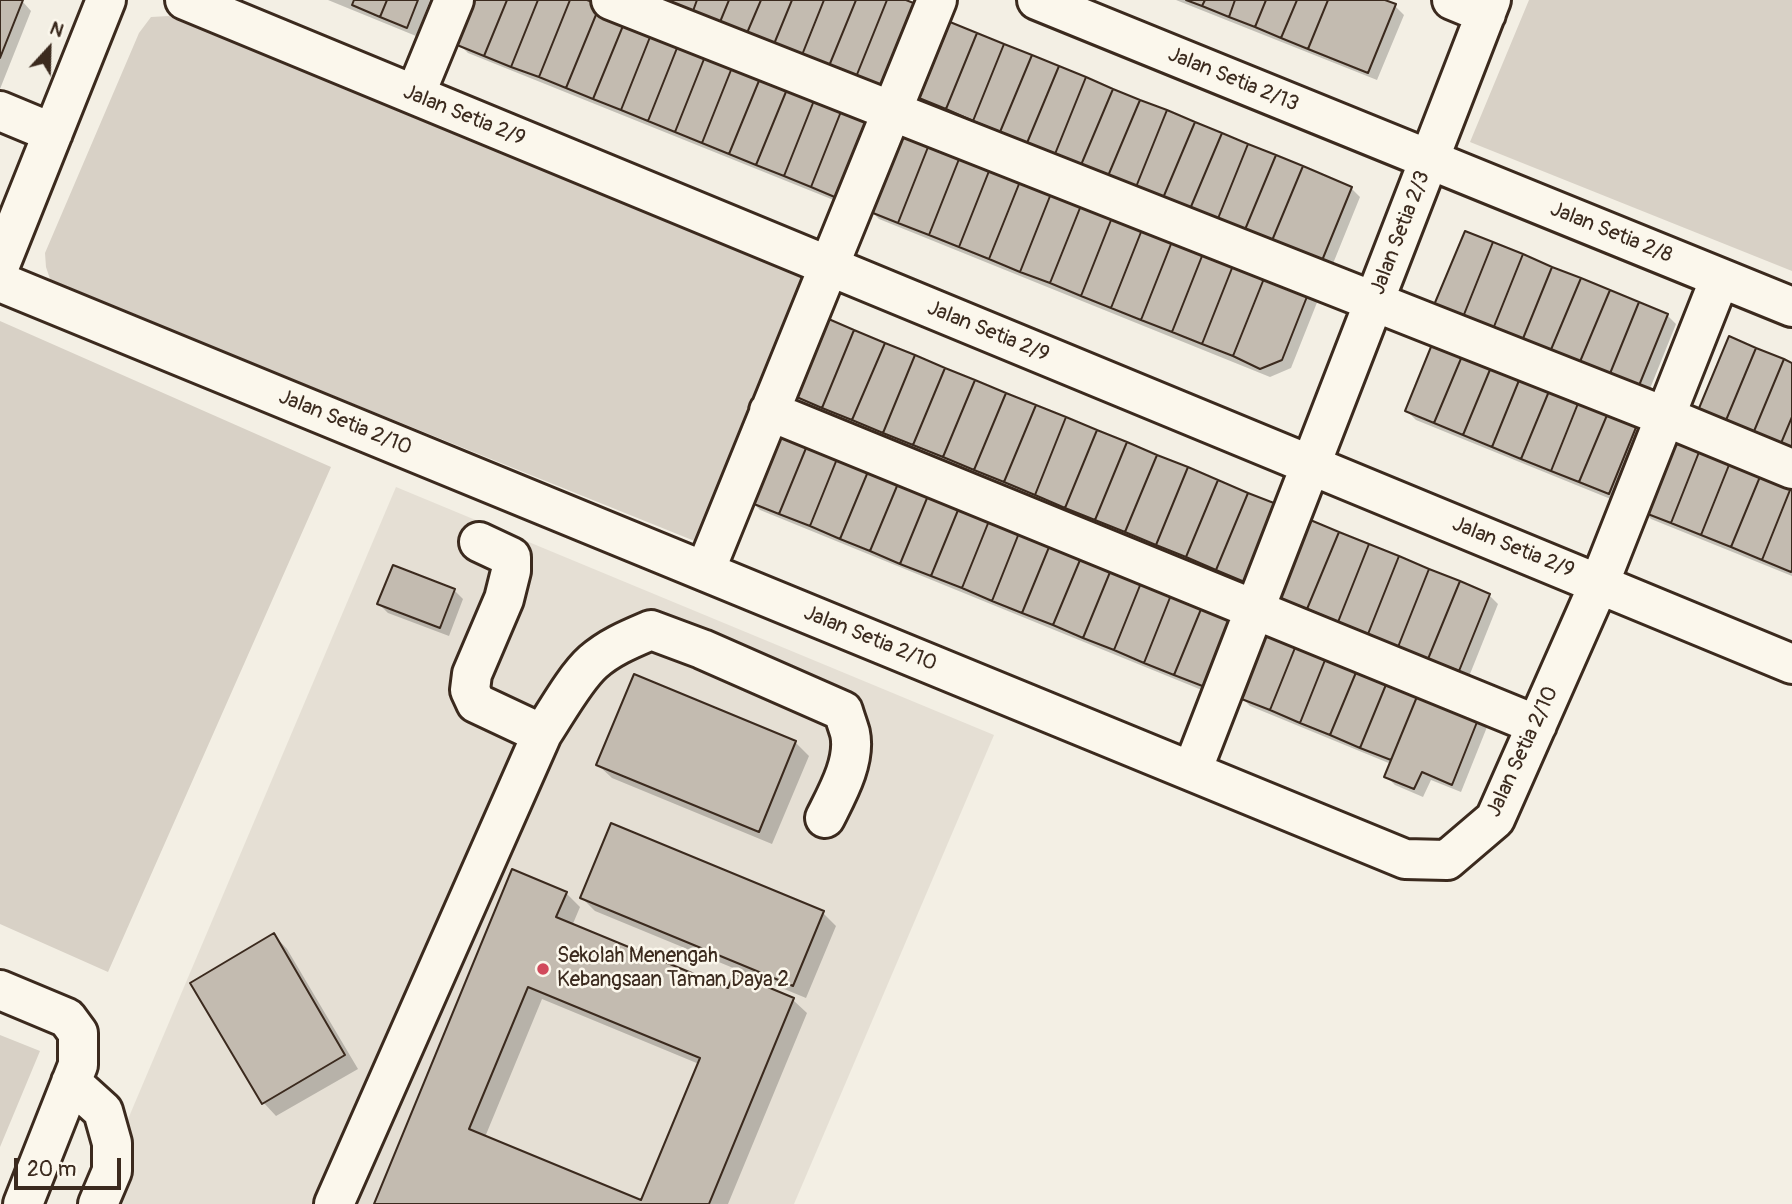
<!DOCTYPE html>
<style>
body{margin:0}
#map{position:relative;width:1792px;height:1204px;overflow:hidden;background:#f3efe4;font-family:Pangolin,sans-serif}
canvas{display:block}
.north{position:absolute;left:14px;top:14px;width:70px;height:70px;-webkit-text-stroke:5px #fbf7ec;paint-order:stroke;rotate:22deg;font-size:19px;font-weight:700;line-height:28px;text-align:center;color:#3b2a1e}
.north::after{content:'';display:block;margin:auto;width:24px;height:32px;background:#3b2a1e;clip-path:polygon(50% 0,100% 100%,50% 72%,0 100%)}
.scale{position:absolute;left:14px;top:1158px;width:107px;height:32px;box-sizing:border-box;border:4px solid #3b2a1e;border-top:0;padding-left:9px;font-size:21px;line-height:24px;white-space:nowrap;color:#3b2a1e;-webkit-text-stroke:5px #fbf7ec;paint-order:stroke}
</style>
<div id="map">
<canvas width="1792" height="1204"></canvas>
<div class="north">N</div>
<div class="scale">20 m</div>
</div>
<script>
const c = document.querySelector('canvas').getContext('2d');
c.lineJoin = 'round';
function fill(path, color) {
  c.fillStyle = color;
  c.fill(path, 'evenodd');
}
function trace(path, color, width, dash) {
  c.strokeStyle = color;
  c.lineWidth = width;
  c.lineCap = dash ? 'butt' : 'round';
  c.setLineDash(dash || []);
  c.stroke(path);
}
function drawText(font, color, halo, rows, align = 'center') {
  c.font = font + ' Pangolin,sans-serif';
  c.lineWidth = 5;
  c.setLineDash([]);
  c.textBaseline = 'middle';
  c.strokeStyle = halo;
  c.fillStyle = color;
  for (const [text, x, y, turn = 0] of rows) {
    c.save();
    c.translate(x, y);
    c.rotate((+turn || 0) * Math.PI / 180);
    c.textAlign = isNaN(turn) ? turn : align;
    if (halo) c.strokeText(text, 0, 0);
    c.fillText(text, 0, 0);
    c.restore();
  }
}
fill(new Path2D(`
 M396 487 994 735 794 1204H92Z`), '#e5dfd4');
fill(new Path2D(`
 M1529 0H1792V271L1470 142Z
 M169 16 828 283 722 552 51 282 46 267 45 253 139 33 151 17Z
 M0 321 331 467 108 972 0 924Z
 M0 1035 40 1051 0 1147Z`), '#d8d1c6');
fill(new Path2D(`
 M0 0H18L23 2 31 11 0 89Z
 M328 0H430L416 36Z
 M477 0H582L878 125 846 205 468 53 459 44Z
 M654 0H901L891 96Z
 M1176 0H1381L1395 6 1404 15 1377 80Z
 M921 98 1351 188 1360 197 1330 271 930 107Z
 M903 127 1318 300 1291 368 1270 377 879 219 870 210Z
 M1436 305 1667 315 1676 324 1647 396Z
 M1436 339 1647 430 1618 502 1416 420 1407 411Z
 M794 394 1278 506 1256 590 803 403Z
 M1792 481V576L1651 519 1642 510Z
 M751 501 1235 611 1214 695 760 510Z
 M454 590 463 599 449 636 388 613 379 604Z
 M1489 595 1498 604 1468 679 1287 606 1278 597Z
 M1241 697 1491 717 1461 792 1431 780 1423 797 1395 785 1386 776 1391 764 1250 706Z
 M795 742 809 756 772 844 612 778 598 765Z
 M566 893 580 907 572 926 729 990 793 1000 807 1013 728 1204H376ZM542 999 699 1064 642 1202 485 1137Z
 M582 898 823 913 836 926 806 998 595 911Z
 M274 935 287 949 358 1069 276 1116 263 1102Z`), '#0003');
const building = new Path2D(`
 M0 0H23L0 58Z
 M354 0H387L380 17 352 5Z
 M387 0H418L407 28 380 17Z
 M475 0H507L484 56 457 45Z
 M507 0H538L511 67 484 56Z
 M538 0H570L539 77 511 67Z
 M570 0H587L600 5 566 88 539 77Z
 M666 0H697L693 11Z
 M697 0H729L720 22 693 11Z
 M729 0H761L747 33 720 22Z
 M761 0H792L774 44 747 33Z
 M792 0H824L802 55 774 44Z
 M824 0H856L829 66 802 55Z
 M856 0H887L856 77 829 66Z
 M887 0H906L916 4 882 88 856 77Z
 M1186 0H1205L1202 6Z
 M1205 0H1235L1229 17 1202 6Z
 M1235 0H1266L1255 27 1229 17Z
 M1266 0H1297L1281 38 1255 27Z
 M1297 0H1328L1308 49 1281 38Z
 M1328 0H1385L1396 4 1368 73 1308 49Z
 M600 5 627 16 593 99 566 88Z
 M627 16 654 27 621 110 593 99Z
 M950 22 977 33 946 109 919 98Z
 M654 27 681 38 648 121 621 110Z
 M977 33 1004 44 973 121 946 109Z
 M681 38 708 49 675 132 648 121Z
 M1004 44 1032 55 1000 132 973 121Z
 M708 49 735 60 702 143 675 132Z
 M1032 55 1059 66 1027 143 1000 132Z
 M735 60 763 71 729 154 702 143Z
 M1059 66 1086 77 1055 154 1027 143Z
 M763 71 790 82 756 165 729 154Z
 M1086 77 1113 89 1081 165 1055 154Z
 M790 82 817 93 784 176 756 165Z
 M1113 89 1140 100 1108 176 1081 165Z
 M817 93 844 104 811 187 784 176Z
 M1140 100 1167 110 1136 187 1108 176Z
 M844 104 870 114 837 198 811 187Z
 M1167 110 1195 122 1163 198 1136 187Z
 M1195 122 1222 133 1190 209 1163 198Z
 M902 125 932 137 898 223 868 211Z
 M1222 133 1248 144 1217 221 1190 209Z
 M932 137 963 149 929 235 898 223Z
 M1248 144 1276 155 1244 232 1217 221Z
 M963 149 993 161 959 247 929 235Z
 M1276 155 1303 166 1271 243 1244 232Z
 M993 161 1023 174 989 259 959 247Z
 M1303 166 1352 187 1321 263 1271 243Z
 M1023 174 1054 186 1020 272 989 259Z
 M1054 186 1084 198 1050 283 1020 272Z
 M1084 198 1115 210 1081 296 1050 283Z
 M1115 210 1145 222 1111 308 1081 296Z
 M1145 222 1175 234 1141 320 1111 308Z
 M1465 231 1493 242 1463 317 1434 305Z
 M1175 234 1206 246 1172 332 1141 320Z
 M1493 242 1523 254 1493 329 1463 317Z
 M1206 246 1236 258 1202 344 1172 332Z
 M1523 254 1552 267 1522 341 1493 329Z
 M1236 258 1267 271 1233 356 1202 344Z
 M1552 267 1581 278 1550 352 1522 341Z
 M1267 271 1310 289 1282 360 1260 369 1233 356Z
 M1581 278 1610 290 1579 364 1550 352Z
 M1610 290 1639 302 1609 376 1579 364Z
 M1639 302 1668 314 1638 388 1609 376Z
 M824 317 854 330 822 408 792 395Z
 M854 330 885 343 852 420 822 408Z
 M1729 336 1756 348 1724 425 1697 413Z
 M1435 337 1465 349 1434 423 1405 411Z
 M885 343 915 355 883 433 852 420Z
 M1756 348 1784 359 1752 436 1724 425Z
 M1465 349 1494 360 1463 435 1434 423Z
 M915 355 945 368 913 445 883 433Z
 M1784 359 1792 363V417L1779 448 1752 436Z
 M1494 360 1522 373 1492 447 1463 435Z
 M945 368 975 380 943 457 913 445Z
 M1522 373 1552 384 1521 459 1492 447Z
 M975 380 1006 393 974 470 943 457Z
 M1552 384 1581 396 1551 471 1521 459Z
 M1006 393 1036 405 1004 482 974 470Z
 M1581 396 1610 408 1579 482 1551 471Z
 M1036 405 1066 417 1035 495 1004 482Z
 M1610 408 1639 420 1609 494 1579 482Z
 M1066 417 1097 430 1065 508 1035 495Z
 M1792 417V453L1779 448Z
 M780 424 811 436 779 514 749 502Z
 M1097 430 1127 442 1095 520 1065 508Z
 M1673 430 1703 442 1671 523 1640 511Z
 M811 436 841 449 810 526 779 514Z
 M1127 442 1157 455 1125 532 1095 520Z
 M1703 442 1733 455 1701 535 1671 523Z
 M841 449 872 462 840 539 810 526Z
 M1157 455 1188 467 1156 545 1125 532Z
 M1733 455 1764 467 1731 547 1701 535Z
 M872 462 902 474 870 551 840 539Z
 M1188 467 1218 480 1186 557 1156 545Z
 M1764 467 1792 485 1762 560 1731 547Z
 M902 474 932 486 900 564 870 551Z
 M1218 480 1248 493 1216 570 1186 557Z
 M1792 485V570L1791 572 1762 560Z
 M932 486 963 498 931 576 900 564Z
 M1248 493 1279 505 1247 583 1216 570Z
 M963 498 993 511 962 588 931 576Z
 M993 511 1023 523 992 601 962 588Z
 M1308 519 1339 532 1307 609 1276 597Z
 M1023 523 1054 535 1022 613 992 601Z
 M1339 532 1369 544 1338 622 1307 609Z
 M1054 535 1085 548 1053 625 1022 613Z
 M1369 544 1399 556 1368 634 1338 622Z
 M1085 548 1115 560 1083 638 1053 625Z
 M1399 556 1429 569 1398 647 1368 634Z
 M1115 560 1145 573 1114 650 1083 638Z
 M393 565 455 589 440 628 377 604Z
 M1429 569 1460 581 1428 659 1398 647Z
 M1145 573 1175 585 1144 663 1114 650Z
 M1460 581 1490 594 1459 671 1428 659Z
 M1175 585 1206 597 1174 675 1144 663Z
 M1206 597 1236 609 1205 687 1174 675Z
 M1271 620 1301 633 1270 710 1239 698Z
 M1301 633 1331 645 1300 723 1270 710Z
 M1331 645 1362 658 1330 735 1300 723Z
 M1362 658 1392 670 1360 748 1330 735Z
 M1392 670 1423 682 1391 760 1360 748Z
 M634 674 796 741 759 832 596 765Z
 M1423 682 1483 707 1452 785 1422 772 1414 789 1384 777Z
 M611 823 824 911 793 986 580 898Z
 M512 869 567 892 556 917 728 988 734 973 794 998 709 1204H374ZM528 987 700 1058 641 1200 469 1129Z
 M274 933 345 1055 262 1104 190 983Z`);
fill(building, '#c3bbb0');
trace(building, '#3b2a1e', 2);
const minor = new Path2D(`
 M185 0 1792 664
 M611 0 1666 417 1792 469
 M1037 0 1792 307
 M1452 0 1486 14
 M415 95 454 0
 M0 111 53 133
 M0 265 106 0
 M0 282 1405 859 1447 860 1495 819 1599 584 1720 278
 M769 411 1537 725
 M479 542 511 557V571L504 599 472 674 470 690 476 703 542 734
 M705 571 937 0
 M1192 771 1491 0
 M0 990 67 1018 78 1033V1065L23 1204
 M71 1082 103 1111 112 1143V1171L98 1204
 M334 1204 542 734C556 713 575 678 593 662 610 647 630 639 651 630L702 649 843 711C845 718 848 726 850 733 856 761 837 794 825 818`);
trace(minor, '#3b2a1e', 44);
trace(minor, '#fbf7ec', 38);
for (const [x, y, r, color] of [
 [543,969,7,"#d1495b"]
]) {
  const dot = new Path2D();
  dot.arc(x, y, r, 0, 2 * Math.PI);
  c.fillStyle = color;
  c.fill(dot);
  trace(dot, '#fbf7ec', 2.5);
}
drawText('21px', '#3b2a1e', '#fbf7ec', [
 ["Jalan Setia 2/13",1233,80,22],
 ["Jalan Setia 2/9",464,116,22],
 ["Jalan Setia 2/3",1401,233,-69],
 ["Jalan Setia 2/8",1611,233,22],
 ["Jalan Setia 2/9",988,332,22],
 ["Jalan Setia 2/10",345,423,22],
 ["Jalan Setia 2/9",1513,548,22],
 ["Jalan Setia 2/10",870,639,22],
 ["Jalan Setia 2/10",1523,752,-65]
]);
drawText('21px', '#3b2a1e', '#fbf7ec', [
 ["Sekolah Menengah",557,957],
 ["Kebangsaan Taman Daya 2",557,981]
], 'left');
</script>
